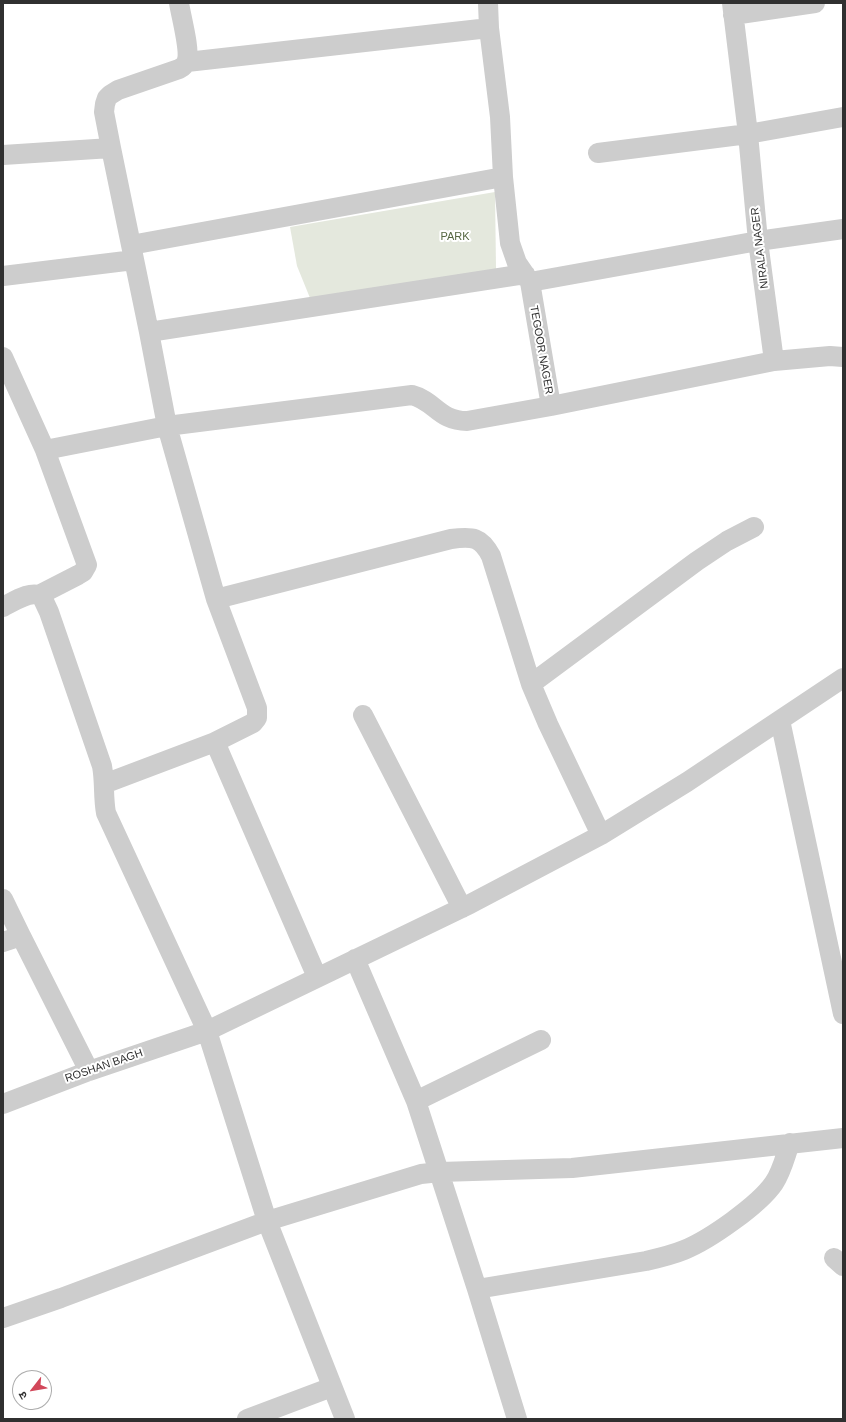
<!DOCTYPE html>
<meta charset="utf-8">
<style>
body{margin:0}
#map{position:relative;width:846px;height:1422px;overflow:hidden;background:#fff;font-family:Arial,"Noto Sans Devanagari",sans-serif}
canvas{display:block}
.frame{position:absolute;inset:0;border:4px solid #303030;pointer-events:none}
.north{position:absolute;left:12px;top:1370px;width:40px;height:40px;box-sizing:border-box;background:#fff;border:1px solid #acacac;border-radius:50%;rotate:239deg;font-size:11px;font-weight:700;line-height:16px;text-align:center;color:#303030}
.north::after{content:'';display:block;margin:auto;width:14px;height:18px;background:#d2475a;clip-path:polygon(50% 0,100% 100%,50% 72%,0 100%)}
</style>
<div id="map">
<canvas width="846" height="1422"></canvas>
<div class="frame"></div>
<div class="north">उ</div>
</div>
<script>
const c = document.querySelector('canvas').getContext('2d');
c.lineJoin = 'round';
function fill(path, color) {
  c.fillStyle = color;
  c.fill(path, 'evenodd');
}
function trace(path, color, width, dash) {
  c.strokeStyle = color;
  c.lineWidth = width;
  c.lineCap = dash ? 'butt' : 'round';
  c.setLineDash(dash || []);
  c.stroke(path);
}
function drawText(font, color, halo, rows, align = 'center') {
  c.font = font + ' Arial,sans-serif';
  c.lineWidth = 4;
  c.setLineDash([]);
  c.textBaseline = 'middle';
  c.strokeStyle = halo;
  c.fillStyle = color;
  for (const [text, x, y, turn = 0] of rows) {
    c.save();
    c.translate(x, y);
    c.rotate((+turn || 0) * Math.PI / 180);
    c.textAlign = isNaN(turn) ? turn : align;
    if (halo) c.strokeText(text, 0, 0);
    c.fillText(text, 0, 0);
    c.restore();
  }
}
fill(new Path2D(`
 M495 192 496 269 310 298 297 266 290 227Z`), '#e4e8dd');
trace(new Path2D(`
 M179 3C181 16 190 49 187 60 186 65 183 67 179 69L118 90 110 95 107 98 105 104 104 112 111 148 149 332 167 426 216 599 257 708V718L253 723 215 742
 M488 3 489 28 500 117 503 177 510 243 517 263 530 282 551 406 774 361 830 356 843 357
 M732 3 748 134 758 241 774 361
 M733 15 815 3
 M187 62 489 28
 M598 153 748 134 843 117
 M3 155 111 148
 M131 245 503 177
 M3 276 134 260
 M530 282 758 241 843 229
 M149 332 525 274
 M3 357 45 450 87 565 83 572 78 575 39 595
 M45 450 167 426 412 395C435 401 439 421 467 421L551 406
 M216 599 451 539C473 536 481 537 491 556L531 684 548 724 601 835
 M3 607C13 602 32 589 42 597L49 612 102 766C105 782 103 797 106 813L207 1031 267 1221 345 1419
 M531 684 697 561 727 541 754 527
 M363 715 462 908
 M780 720 843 1014
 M104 784 215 742 317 977
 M3 899 21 936
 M3 942 21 936 89 1071
 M355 959 416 1101 477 1289 517 1419
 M416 1101 541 1040
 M3 1104 89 1071 207 1031 470 904 601 835 687 782 843 678
 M834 1258 843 1266
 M477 1289 646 1261C659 1258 672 1255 684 1250 709 1240 759 1205 774 1183 782 1171 785 1157 790 1143
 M3 1318 61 1298 267 1221 421 1174 440 1172 572 1168 843 1138
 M247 1419 332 1387`), '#cdcdcd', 20);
drawText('11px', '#566742', '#fff', [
 ["PARK",455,237]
]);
drawText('11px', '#303030', '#fff', [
 ["NIRALA NAGER",760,248,-97],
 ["TEGOOR NAGER",541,350,80],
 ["ROSHAN BAGH",104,1066,-19]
]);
</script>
